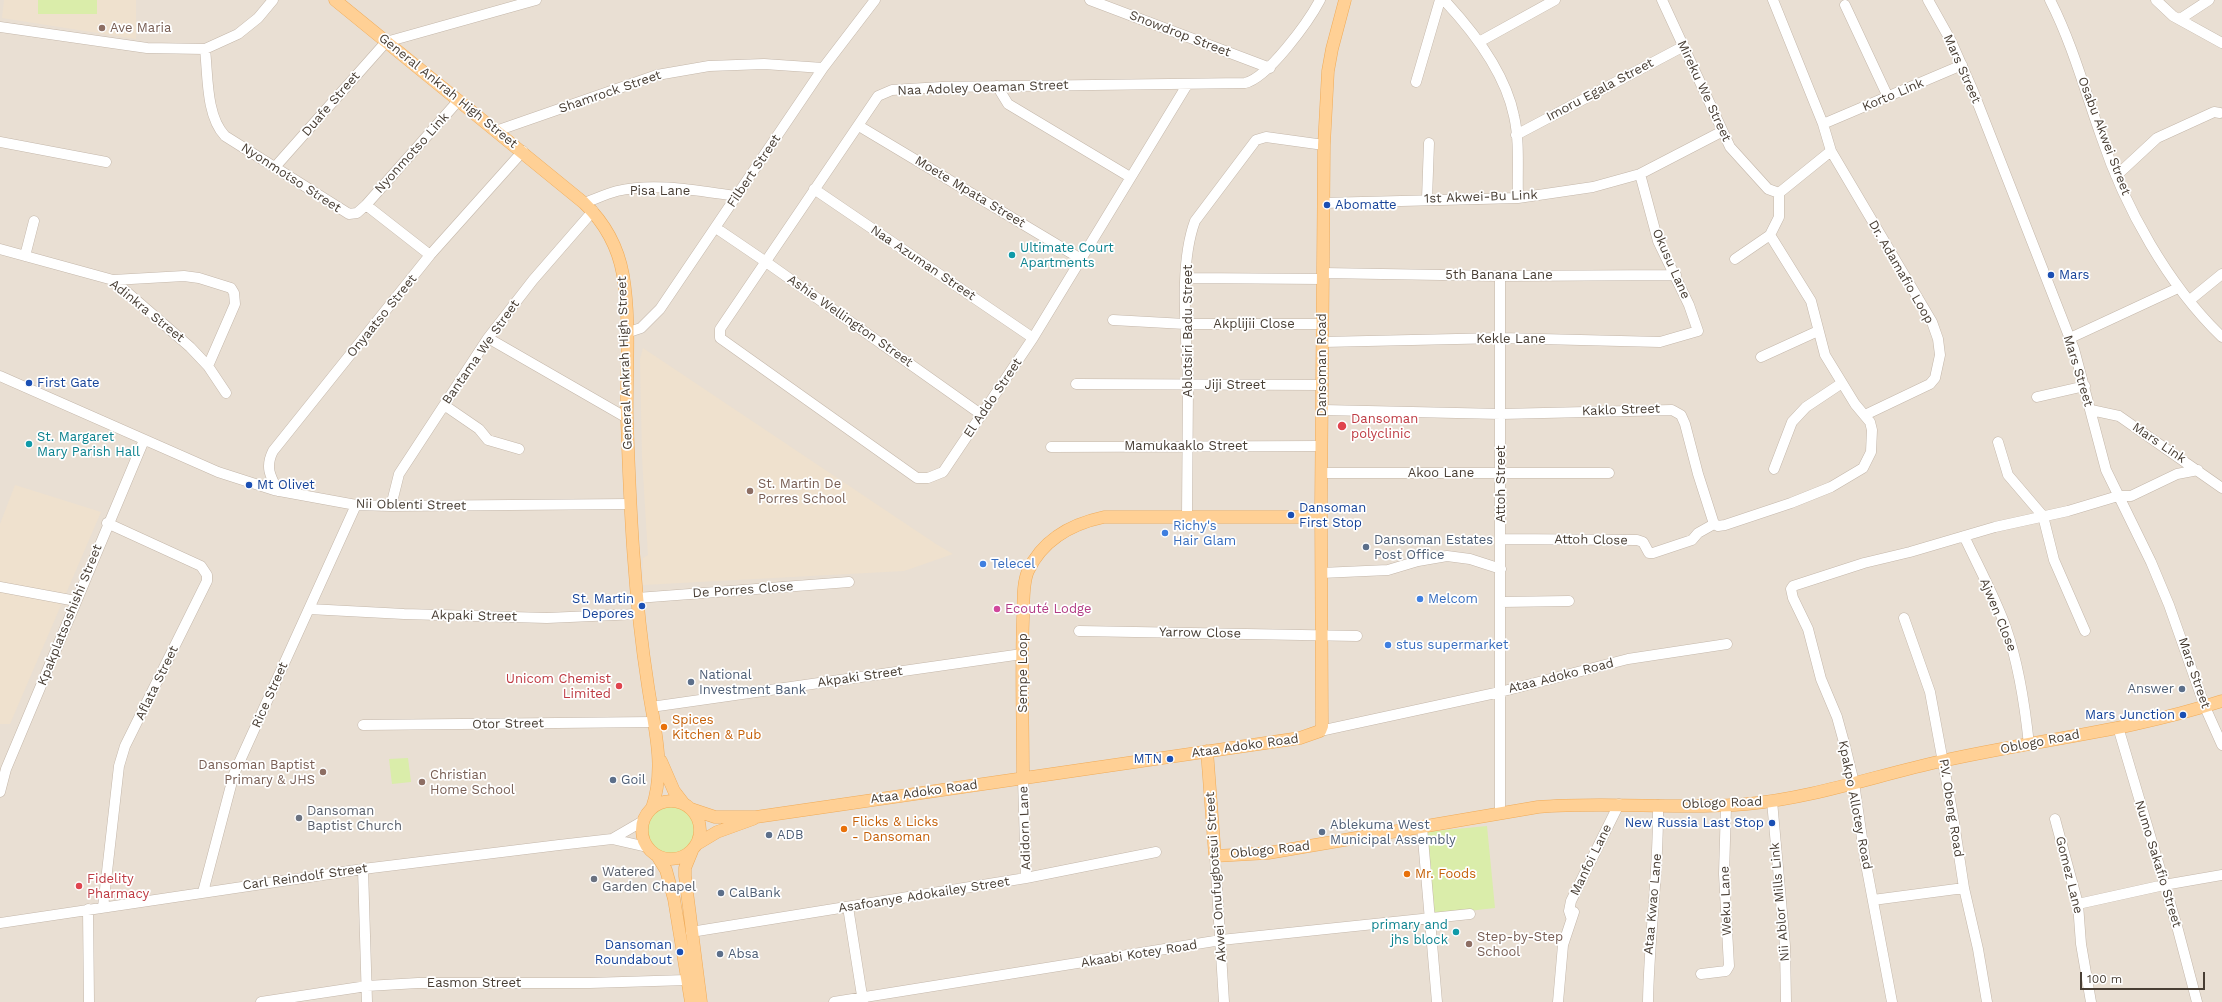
<!DOCTYPE html>
<meta charset="utf-8">
<style>
body{margin:0}
#map{position:relative;width:2222px;height:1002px;overflow:hidden;background:#f5eee6;font-family:"Work Sans",sans-serif}
canvas{display:block}
.scale{position:absolute;left:2080px;top:972px;width:125px;height:18px;box-sizing:border-box;border:2px solid #483e34;border-top:0;padding-left:5px;font-size:12px;line-height:14px;white-space:nowrap;color:#483e34;-webkit-text-stroke:3px #fff;paint-order:stroke}
</style>
<div id="map">
<canvas width="2222" height="1002"></canvas>
<div class="scale">100 m</div>
</div>
<script>
const c = document.querySelector('canvas').getContext('2d');
c.lineJoin = 'round';
function fill(path, color) {
  c.fillStyle = color;
  c.fill(path, 'evenodd');
}
function trace(path, color, width, dash) {
  c.strokeStyle = color;
  c.lineWidth = width;
  c.lineCap = dash ? 'butt' : 'round';
  c.setLineDash(dash || []);
  c.stroke(path);
}
function drawText(font, color, halo, rows, align = 'center') {
  c.font = font + ' "Work Sans",sans-serif';
  c.lineWidth = 3.5;
  c.setLineDash([]);
  c.textBaseline = 'middle';
  c.strokeStyle = halo;
  c.fillStyle = color;
  for (const [text, x, y, turn = 0] of rows) {
    c.save();
    c.translate(x, y);
    c.rotate((+turn || 0) * Math.PI / 180);
    c.textAlign = isNaN(turn) ? turn : align;
    if (halo) c.strokeText(text, 0, 0);
    c.fillText(text, 0, 0);
    c.restore();
  }
}
fill(new Path2D(`
 M0 0H2222V1002H0Z`), '#e9dfd3');
fill(new Path2D(`
 M4 0H136V39L2 18Z
 M643 348 936 544 953 554 904 571 643 585V558L648 555 642 458 640 359Z
 M15 485 101 512 10 724H0V524Z`), '#efe1ce');
fill(new Path2D(`
 M38 0H97V14H38Z
 M408 758 411 782 392 784 389 759Z
 M645 831a25 25 0 1 1 50 0a25 25 0 1 1-50 0Z
 M1487 826 1495 908 1433 915 1425 832Z`), '#daedaa');
const minor = new Path2D(`
 M1090 0 1270 68
 M1444 0C1474 32 1505 72 1514 116 1520 142 1517 171 1518 198
 M1662 0 1730 147 1768 189 1779 193
 M1773 0 1823 124 1831 151 1932 322 1938 339 1940 355 1935 378 1930 384 1865 415
 M1928 0 1951 41 1973 91 2074 349 2106 470 2151 562 2169 605 2205 707 2222 745
 M2050 0C2072 43 2085 91 2101 136 2125 208 2168 285 2222 337
 M2156 0 2173 16 2222 43
 M1845 5 1888 97
 M2180 19 2209 0
 M0 27 147 48 205 49 238 34 258 18 273 0
 M1479 42 1555 0
 M205 49C208 76 206 116 225 136L349 214 357 213 366 205 458 101
 M1416 82 1440 0
 M1187 85 1033 338 943 472 928 478H917L720 338V329L878 96 892 90 942 87 1245 83C1268 78 1309 21 1320 0
 M997 86 1008 104 1130 177
 M1823 124 1962 65
 M859 126 1081 259
 M496 131 657 75 709 66 764 64 823 68
 M1516 135 1684 46
 M0 142 106 162
 M275 167 386 42 536 0
 M2116 176 2157 138 2214 112 2220 113
 M814 189 1033 338
 M1779 193 1831 151
 M1427 199 1429 143
 M584 203C595 199 606 194 617 191 655 182 698 191 736 196
 M1323 203 1518 198 1593 187 1640 174 1721 132
 M366 205 430 255
 M716 228 766 262 982 415
 M1770 235 1779 217V193
 M0 249 113 280 190 347 208 366 226 393
 M25 256 34 221
 M1735 259 1770 235
 M1323 273 1500 276 1676 275
 M1187 278 1323 279
 M113 280 184 276 199 278 231 288 234 293 235 304 208 366
 M2190 300 2222 274
 M1113 320 1185 324H1322
 M626 333 641 328 660 309 823 68 875 0
 M488 338 627 418
 M2068 339 2178 288
 M1323 342 1501 338 1660 342 1698 331 1689 305 1658 241 1640 174
 M1761 357 1818 331
 M0 376 218 472 274 490 356 505 391 506 631 504
 M1076 384 1323 385
 M2037 397 2085 386
 M444 405 479 429 488 440 519 449
 M1323 410 1501 414 1672 410 1681 415 1685 424 1698 474 1714 524 1718 526 1725 525 1791 503 1831 487 1863 468 1871 452 1872 430 1870 422 1855 404 1825 355 1811 301 1770 235
 M2091 410 2119 416 2222 488
 M1998 442 2008 475 2043 516 2054 560 2085 631
 M1051 447 1322 446
 M1774 469 1792 422 1806 407 1842 383
 M1322 473H1609
 M278 491C270 476 265 467 273 451L430 255 523 151
 M391 506 399 474 488 338 533 280 593 211
 M1187 517C1187 473 1188 429 1188 385 1187 336 1178 267 1195 221L1256 140 1266 137 1324 145
 M1964 536C1978 566 1995 597 2006 628 2019 665 2025 706 2029 745
 M1501 539 1637 540 1643 542 1649 553H1653L1692 540 1698 533 1714 524
 M1321 573 1388 570 1418 561 1447 556 1470 559 1501 569
 M0 587 76 601
 M637 598 849 582
 M1501 602 1569 601
 M309 609 404 614 547 618 638 614
 M1904 618 1930 692 1953 816 1964 888 1978 949 1987 1002
 M1079 631 1357 636
 M651 707 1022 654
 M363 725 654 722
 M2118 727 2178 930 2197 1002
 M1320 731 1500 692 1628 659 1727 644
 M1023 778 1026 878
 M0 792 6 769 144 440
 M1772 801 1785 946 1786 1002
 M1500 812V276
 M2055 819 2078 904 2081 944 2091 1002
 M1422 827 1437 1002
 M612 839 643 821
 M1215 856 1224 1002
 M363 869 367 1002
 M203 892 234 774 356 505
 M1873 900 1964 888
 M2078 904 2164 885 2222 875
 M103 907 119 766 125 746 207 581V575L201 566 107 523
 M848 907 863 1002
 M88 909 89 1002
 M1571 917 1569 911 1571 901 1619 804
 M0 923 363 869 559 845 612 839 647 847
 M691 932 1026 878 1156 852
 M1701 974 1726 971 1729 966 1724 874 1726 806
 M261 1002 367 986 418 983H590L687 980
 M834 1002 1221 940 1470 914
 M1558 1002 1563 945 1574 912
 M1648 1002C1649 936 1659 871 1658 805
 M1892 1002 1865 859 1854 783 1845 746 1837 717 1821 679 1808 629 1793 598 1791 589 1793 586 1864 563 1910 552 1995 527 2068 511 2118 496H2131L2177 474 2198 470`);
const major = new Path2D(`
 M335 0 584 203C605 223 618 247 623 275 631 322 626 371 627 419 630 508 634 597 648 686 654 727 666 767 652 808
 M1207 751 1215 856 1268 853 1538 807C1608 801 1678 810 1747 804 1813 798 1878 775 1942 761 2035 740 2131 731 2222 701
 M661 761 674 791 684 804
 M1023 778C1023 725 1021 672 1023 619 1024 604 1022 585 1028 571 1043 539 1071 524 1104 517H1321
 M642 830a29 29 0 1 1 58 0a29 29 0 1 1-58 0Z
 M691 809 715 817H756L1300 738 1320 731 1322 726 1321 507 1324 145 1328 71 1332 49 1345 0
 M697 844 717 832 753 819
 M692 851 685 868V876L701 1002
 M658 857 666 870 674 899 691 1002`);
trace(minor, '#c4b7aa', 11);
trace(major, '#f0ab58', 13);
trace(minor, '#fff', 10);
trace(major, '#ffd095', 12);
for (const [x, y, r, color] of [
 [102,28,4,"#8d6e63"],
 [1327,205,4,"#1a4fb4"],
 [1012,255,4,"#0f9aa8"],
 [2051,275,4,"#1a4fb4"],
 [29,383,4,"#1a4fb4"],
 [1342,426,5,"#e0444e"],
 [29,444,4,"#0f9aa8"],
 [249,485,4,"#1a4fb4"],
 [750,491,4,"#8d6e63"],
 [1291,515,4,"#1a4fb4"],
 [1165,533,4,"#3f7fe0"],
 [1366,547,4,"#5c6f8a"],
 [983,564,4,"#3f7fe0"],
 [1420,599,4,"#3f7fe0"],
 [642,606,4,"#1a4fb4"],
 [997,609,4,"#d1479c"],
 [1388,645,4,"#3f7fe0"],
 [691,682,4,"#5c6f8a"],
 [619,686,4,"#e0444e"],
 [2182,689,4,"#5c6f8a"],
 [2183,715,4,"#1a4fb4"],
 [664,727,4,"#e8710a"],
 [1170,759,4,"#1a4fb4"],
 [323,772,4,"#8d6e63"],
 [613,780,4,"#5c6f8a"],
 [422,782,4,"#8d6e63"],
 [299,818,4,"#6b7280"],
 [1772,823,4,"#1a4fb4"],
 [844,829,4,"#e8710a"],
 [1322,832,4,"#5c6f8a"],
 [769,835,4,"#5c6f8a"],
 [1407,874,4,"#e8710a"],
 [594,879,4,"#6b7280"],
 [79,886,4,"#e0444e"],
 [721,893,4,"#5c6f8a"],
 [1456,932,4,"#0f9aa8"],
 [1469,944,4,"#8d6e63"],
 [680,952,4,"#1a4fb4"],
 [720,954,4,"#5c6f8a"]
]) {
  const dot = new Path2D();
  dot.arc(x, y, r, 0, 2 * Math.PI);
  c.fillStyle = color;
  c.fill(dot);
  trace(dot, '#fff', 1.5);
}
drawText('13px', '#785e54', '#fff', [
 ["Ave Maria",110,28],
 ["St. Martin De",758,484],
 ["Porres School",758,499],
 ["Dansoman Baptist",315,765,"right"],
 ["Primary & JHS",315,780,"right"],
 ["Christian",430,775],
 ["Home School",430,790],
 ["Step-by-Step",1477,937],
 ["School",1477,952]
], 'left');
drawText('13px', '#483e34', '#fff', [
 ["Snowdrop Street",1180,34,21],
 ["Mars Street",1962,69,66],
 ["Naa Adoley Oeaman Street",983,88,-2],
 ["Imoru Egala Street",1600,90,-28],
 ["General Ankrah High Street",448,91,39],
 ["Mireku We Street",1704,91,65],
 ["Shamrock Street",610,92,-19],
 ["Korto Link",1893,95,-23],
 ["Duafe Street",331,104,-49],
 ["Osabu Akwei Street",2104,136,69],
 ["Nyonmotso Link",412,153,-48],
 ["Filbert Street",754,171,-56],
 ["Nyonmotso Street",291,178,33],
 ["Pisa Lane",660,191],
 ["Moete Mpata Street",970,192,31],
 ["1st Akwei-Bu Link",1481,197,-2],
 ["Naa Azuman Street",923,263,34],
 ["Okusu Lane",1671,264,66],
 ["Dr. Adamafio Loop",1901,272,60],
 ["5th Banana Lane",1499,275],
 ["Adinkra Street",147,311,39],
 ["Onyaatso Street",382,316,-51],
 ["Ashie Wellington Street",850,321,35],
 ["Akplijii Close",1254,324],
 ["Ablotsiri Badu Street",1188,331,-90],
 ["Kekle Lane",1511,339],
 ["Bantama We Street",481,352,-55],
 ["General Ankrah High Street",625,363,-92],
 ["Dansoman Road",1322,365,-90],
 ["Mars Street",2078,371,73],
 ["Jiji Street",1235,385],
 ["El Addo Street",993,398,-56],
 ["Kaklo Street",1621,410,-2],
 ["Mars Link",2159,443,34],
 ["Mamukaaklo Street",1186,446],
 ["Akoo Lane",1441,473],
 ["Attoh Street",1501,484,-90],
 ["Nii Oblenti Street",411,505,1],
 ["Attoh Close",1591,540,1],
 ["De Porres Close",743,590,-4],
 ["Kpakplatsoshishi Street",70,615,-68],
 ["Ajwen Close",1998,615,68],
 ["Akpaki Street",474,616,1],
 ["Yarrow Close",1200,633,1],
 ["Sempe Loop",1023,673,-90],
 ["Mars Street",2194,673,71],
 ["Ataa Adoko Road",1561,676,-14],
 ["Akpaki Street",860,677,-8],
 ["Aflata Street",157,683,-64],
 ["Rice Street",270,695,-66],
 ["Otor Street",508,724,-1],
 ["Oblogo Road",2040,742,-11],
 ["Ataa Adoko Road",1245,746,-8],
 ["Ataa Adoko Road",924,792,-8],
 ["Oblogo Road",1722,803,-2],
 ["Kpakpo Allotey Road",1855,805,79],
 ["P.V. Obeng Road",1951,808,81],
 ["Adidorn Lane",1025,828,-92],
 ["Oblogo Road",1270,850,-6],
 ["Manfoi Lane",1591,860,-64],
 ["Numo Sakafio Street",2158,864,73],
 ["Gomez Lane",2069,875,76],
 ["Carl Reindolf Street",305,877,-8],
 ["Akwei Onufugbotsui Street",1216,877,-94],
 ["Asafoanye Adokailey Street",924,895,-9],
 ["Weku Lane",1726,901,-92],
 ["Nii Ablor Mills Link",1780,902,-95],
 ["Ataa Kwao Lane",1653,904,-85],
 ["Akaabi Kotey Road",1139,954,-9],
 ["Easmon Street",474,983]
]);
drawText('13px', '#164399', '#fff', [
 ["Abomatte",1335,205],
 ["Mars",2059,275],
 ["First Gate",37,383],
 ["Mt Olivet",257,485],
 ["Dansoman",1299,508],
 ["First Stop",1299,523],
 ["St. Martin",634,599,"right"],
 ["Depores",634,614,"right"],
 ["Mars Junction",2175,715,"right"],
 ["MTN",1162,759,"right"],
 ["New Russia Last Stop",1764,823,"right"],
 ["Dansoman",672,945,"right"],
 ["Roundabout",672,960,"right"]
], 'left');
drawText('13px', '#0d838f', '#fff', [
 ["Ultimate Court",1020,248],
 ["Apartments",1020,263],
 ["St. Margaret",37,437],
 ["Mary Parish Hall",37,452],
 ["primary and",1448,925,"right"],
 ["jhs block",1448,940,"right"]
], 'left');
drawText('13px', '#be3a42', '#fff', [
 ["Dansoman",1351,419],
 ["polyclinic",1351,434],
 ["Unicom Chemist",611,679,"right"],
 ["Limited",611,694,"right"],
 ["Fidelity",87,879],
 ["Pharmacy",87,894]
], 'left');
drawText('13px', '#366cbe', '#fff', [
 ["Richy's",1173,526],
 ["Hair Glam",1173,541],
 ["Telecel",991,564],
 ["Melcom",1428,599],
 ["stus supermarket",1396,645]
], 'left');
drawText('13px', '#4e5e75', '#fff', [
 ["Dansoman Estates",1374,540],
 ["Post Office",1374,555],
 ["National",699,675],
 ["Investment Bank",699,690],
 ["Answer",2174,689,"right"],
 ["Goil",621,780],
 ["Ablekuma West",1330,825],
 ["Municipal Assembly",1330,840],
 ["ADB",777,835],
 ["CalBank",729,893],
 ["Absa",728,954]
], 'left');
drawText('13px', '#b23c85', '#fff', [
 ["Ecouté Lodge",1005,609]
], 'left');
drawText('13px', '#c56008', '#fff', [
 ["Spices",672,720],
 ["Kitchen & Pub",672,735],
 ["Flicks & Licks",852,822],
 ["- Dansoman",852,837],
 ["Mr. Foods",1415,874]
], 'left');
drawText('13px', '#5b616d', '#fff', [
 ["Dansoman",307,811],
 ["Baptist Church",307,826],
 ["Watered",602,872],
 ["Garden Chapel",602,887]
], 'left');
</script>
